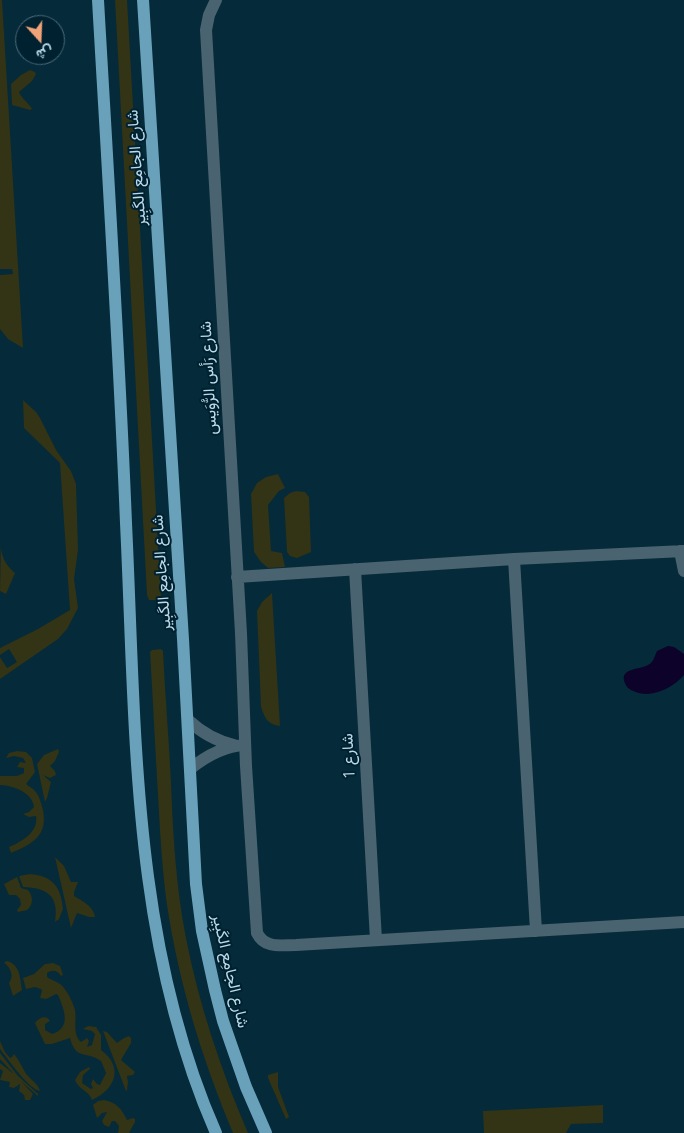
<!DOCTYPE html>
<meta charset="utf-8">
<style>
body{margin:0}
#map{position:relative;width:684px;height:1133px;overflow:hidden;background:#052a39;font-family:"Open Sans",Vazirmatn,sans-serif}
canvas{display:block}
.north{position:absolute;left:15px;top:15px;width:50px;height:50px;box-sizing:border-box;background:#00212f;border:1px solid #4b6b7b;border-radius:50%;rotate:160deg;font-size:14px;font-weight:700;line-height:20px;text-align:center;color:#bbdbec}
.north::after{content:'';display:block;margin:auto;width:18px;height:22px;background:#f0a378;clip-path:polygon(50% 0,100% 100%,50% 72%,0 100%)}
</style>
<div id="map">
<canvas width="684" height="1133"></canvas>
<div class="north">ش</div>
</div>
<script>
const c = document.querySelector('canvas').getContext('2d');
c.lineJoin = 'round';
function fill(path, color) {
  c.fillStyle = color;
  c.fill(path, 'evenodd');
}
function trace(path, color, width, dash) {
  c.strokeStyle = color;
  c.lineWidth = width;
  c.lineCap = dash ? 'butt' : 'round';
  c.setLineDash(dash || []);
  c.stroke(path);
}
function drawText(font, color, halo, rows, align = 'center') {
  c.font = font + ' "Open Sans",Vazirmatn,sans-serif';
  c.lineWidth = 4;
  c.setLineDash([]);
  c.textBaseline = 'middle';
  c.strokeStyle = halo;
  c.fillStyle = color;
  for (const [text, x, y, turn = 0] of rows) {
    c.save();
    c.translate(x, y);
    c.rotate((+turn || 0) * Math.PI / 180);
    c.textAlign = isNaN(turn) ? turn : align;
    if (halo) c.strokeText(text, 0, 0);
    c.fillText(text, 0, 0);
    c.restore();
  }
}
fill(new Path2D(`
 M0 0H2L23 348 8 339 0 329V275L13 274 12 269H0Z
 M115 0H127L161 598 159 600H149L147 595Z
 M30 70 35 72 36 74 32 81 19 92C21 98 29 103 32 109L30 110 12 105 11 84 21 75Z
 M23 400 36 412 40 418 56 450 71 471 76 484 78 550 74 579 78 608 67 629 58 639 0 679V657L7 668 17 662 9 649 0 655V648L38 629 70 610 60 463 24 428Z
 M278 474 285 488 279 491 268 505 271 551 282 553 285 567 268 568 261 562 254 552 251 494 257 483 266 477Z
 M296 491 305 492 309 497 311 552 297 558 290 556 287 552 284 498 290 493Z
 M1 539C0 554 4 564 15 573L6 594 0 591Z
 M272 593 280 726C267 724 265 718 261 707L257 611 262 602Z
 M161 649 163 651C165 695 169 739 171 783 173 835 176 887 186 938 199 1005 221 1070 248 1133H233C202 1059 179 984 167 905 162 868 160 832 158 795 155 748 153 700 150 652L152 650Z
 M58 749 59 752 55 761 50 766 55 771 56 775 50 778 43 775 51 782 47 798 45 802 37 764 44 755Z
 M17 751 26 752 32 758 35 772 26 784C29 787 33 788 35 791 40 797 41 803 43 810 48 836 32 844 11 853L9 847C21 842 39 832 36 816L29 817 23 814 29 812 34 807C32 792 14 786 0 785V776H17L24 773V768L17 767 20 762 26 763 23 758 14 756 6 758 9 753Z
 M55 857 64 866 71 882H78L74 892V896C83 901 94 907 95 917H89L77 913 71 928Z
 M30 874C53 876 61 887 63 909L59 919 55 922C59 896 48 888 23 887L19 876Z
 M17 877 21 888 28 890C33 896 34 904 27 910L18 912 17 910 21 905 20 899 16 895H9L4 884Z
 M6 961C20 963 20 978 22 990L13 996 9 983C14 977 11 967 4 963Z
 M53 963 60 966 63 975 61 976C58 971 53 969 47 973V977C53 981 60 982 64 988 69 994 73 1003 75 1010 77 1021 72 1034 81 1042L87 1038 89 1041 87 1047 92 1045 95 1034 92 1031 83 1029 88 1026 96 1027 101 1035V1050C124 1067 116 1089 92 1100 89 1091 78 1089 75 1080L80 1072 89 1067 90 1069 83 1075 82 1083 91 1089 93 1088 91 1084 93 1079 97 1084 100 1085 106 1073 101 1061C85 1050 76 1061 70 1038L52 1044H45L35 1023C39 1018 46 1014 50 1021L45 1024V1030L52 1034C72 1028 64 1009 58 995L56 994 46 999 40 998 42 991 41 989 35 987 26 989 23 978 34 974 45 964Z
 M103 1031 107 1032 117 1043 124 1038 129 1036 131 1038V1043L121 1060 135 1072 133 1075 127 1076 128 1082 127 1090 126 1091Z
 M0 1041 5 1052 10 1058 12 1057 14 1054C19 1060 21 1065 25 1072 29 1079 38 1083 40 1091 29 1089 11 1063 3 1053L0 1049Z
 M0 1053 18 1076 38 1094V1096L21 1081 33 1094 30 1100H25L24 1095 19 1091 20 1084 14 1088 9 1087 10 1082 0 1080 3 1071 0 1069V1063L14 1074 0 1059Z
 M278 1072V1087L289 1117 286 1119 268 1078V1075Z
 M104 1100C116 1102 122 1109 127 1120L133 1118 135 1119V1122L129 1133H118L119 1126 115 1121H112L109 1127 104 1125 102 1121 107 1112 102 1113 97 1118 93 1105 98 1101Z
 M603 1105V1123L571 1124 566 1133H484L483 1111Z`), '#333315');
fill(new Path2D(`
 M668 646 674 647 684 654V675C671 690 645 702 627 687 614 666 643 671 651 663 654 660 655 655 657 651Z`), '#0d0229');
trace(new Path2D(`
 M216 0 209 15 206 30 241 633 246 766 257 933C265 949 281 945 296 945L684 922
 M680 551 684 571
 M514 559 536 931
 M355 569 376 940
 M237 577 514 559 684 551
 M188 720C202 733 216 741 234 745
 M190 769C206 756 224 746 245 745`), '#496370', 12);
trace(new Path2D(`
 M98 0C108 174 119 348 126 523 136 729 131 940 216 1133
 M143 0 183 639 196 884 202 931 215 990 223 1021 246 1087 266 1133`), '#69a0ba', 12);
drawText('16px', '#bbdbec', '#00212f', [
 ["شارع الجامِع الكَبِير",137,168,-94],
 ["شارع رَأس الرُّوَيس",209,378,-93],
 ["شارع الجامِع الكَبِير",162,573,-94],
 ["شارع 1",349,756,-93],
 ["شارع الجامِع الكَبِير",230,971,77]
]);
</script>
